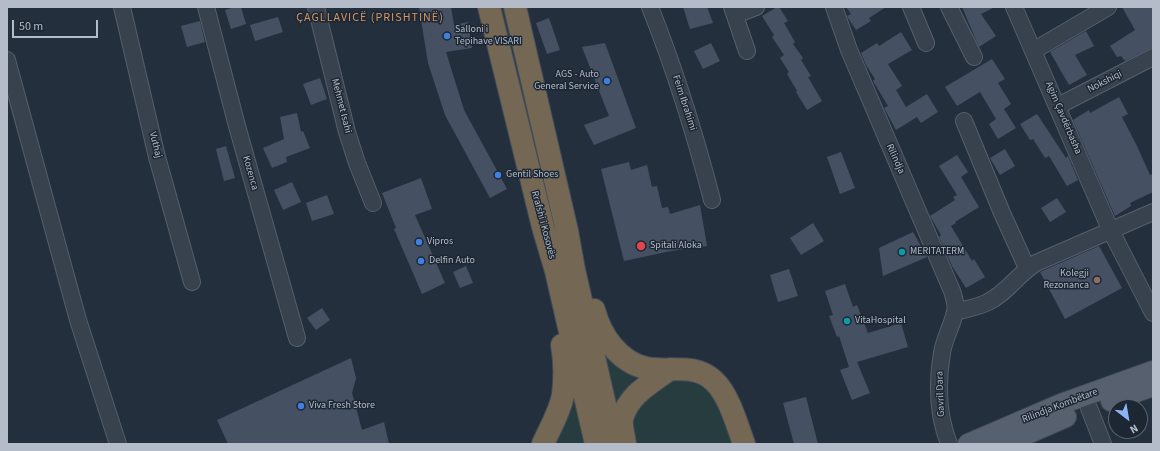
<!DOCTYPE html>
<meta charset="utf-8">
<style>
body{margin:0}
#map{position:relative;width:1160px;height:451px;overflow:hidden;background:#242f3e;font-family:"Source Sans 3",sans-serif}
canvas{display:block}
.frame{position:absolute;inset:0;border:8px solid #b4bcc9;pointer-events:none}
.north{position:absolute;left:1108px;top:399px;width:40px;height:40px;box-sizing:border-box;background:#1d2633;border:1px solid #59626f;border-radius:50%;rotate:149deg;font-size:11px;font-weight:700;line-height:16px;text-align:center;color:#b4bcc9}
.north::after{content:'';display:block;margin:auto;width:14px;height:18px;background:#8ab4f8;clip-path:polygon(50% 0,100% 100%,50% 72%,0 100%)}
.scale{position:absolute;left:12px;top:20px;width:86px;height:18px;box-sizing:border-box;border:2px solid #b4bcc9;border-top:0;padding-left:5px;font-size:12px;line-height:14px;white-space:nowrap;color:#b4bcc9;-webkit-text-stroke:3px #1d2633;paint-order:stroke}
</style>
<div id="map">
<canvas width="1160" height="451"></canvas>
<div class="frame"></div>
<div class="north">N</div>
<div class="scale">50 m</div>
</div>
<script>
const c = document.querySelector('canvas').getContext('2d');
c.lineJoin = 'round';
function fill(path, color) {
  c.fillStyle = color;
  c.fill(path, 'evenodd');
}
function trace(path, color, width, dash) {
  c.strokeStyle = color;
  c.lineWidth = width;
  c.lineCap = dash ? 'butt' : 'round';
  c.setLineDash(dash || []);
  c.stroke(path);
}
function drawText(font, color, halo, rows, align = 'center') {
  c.font = font + ' "Source Sans 3",sans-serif';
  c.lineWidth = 3;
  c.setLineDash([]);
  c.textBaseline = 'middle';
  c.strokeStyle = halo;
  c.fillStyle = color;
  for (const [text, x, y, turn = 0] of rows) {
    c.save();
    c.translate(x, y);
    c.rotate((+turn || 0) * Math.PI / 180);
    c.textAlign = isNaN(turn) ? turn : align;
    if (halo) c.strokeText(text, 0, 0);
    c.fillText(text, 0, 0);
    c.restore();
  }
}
fill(new Path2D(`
 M501 7H507L583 346 536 159Z
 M595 329 640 373C625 387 620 401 615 420Z
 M571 376 587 444H549Z
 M678 380C718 383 721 412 733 444H626L627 411 669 381Z`), '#263c3f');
fill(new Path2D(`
 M235 7H241L246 24 231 29 225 10Z
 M419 7H451L454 25 468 22 472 48 446 52 464 110 507 189 490 198 445 115 428 63Z
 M683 7H707L713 23 690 29Z
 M777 7H779L788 21 784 23 795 42 793 44 803 58 801 60 811 76 808 77 822 101 807 110 796 92 797 91 787 74 789 72 780 58 784 55 772 37 774 35 762 16Z
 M846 7H886L869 18 871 21 856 30 848 18 847 16 851 14Z
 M962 7H995L981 14 996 36 979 47Z
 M1122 7H1153V47L1125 61 1121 56 1117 57 1110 46 1135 30Z
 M278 17 283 32 255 41 250 25Z
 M549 18 560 50 547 54 536 23Z
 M200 21 205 42 187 47 181 26Z
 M1086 31 1094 46 1075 55 1087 75 1069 85 1050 52Z
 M901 32 912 50 888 64 902 86 896 90 906 107 927 94 938 112 921 123 917 117 896 130 884 108 888 106 873 81 875 79 866 65 861 53 877 43 879 46Z
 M605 43 636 128 594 145 584 125 609 116 582 47Z
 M711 43 720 61 703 69 694 51Z
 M992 59 1005 79 998 83 1011 104 1004 109 1016 128 998 139 989 124 996 119 980 92 957 106 945 87Z
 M320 78 327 99 311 105 303 84Z
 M1119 97 1128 114 1122 117 1137 146 1150 175 1153 174V192L1130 203 1131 206 1115 216 1073 120 1089 110 1090 113Z
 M297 113 301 132 303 131 310 148 286 157 287 162 272 168 263 148 284 139 280 117Z
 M1037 114 1066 158 1068 156 1078 180 1067 186 1049 156 1045 158 1033 139 1030 140 1020 124Z
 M226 146 235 178 224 181 216 149Z
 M1005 149 1015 166 1000 175 990 158Z
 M841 152 855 188 840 194 827 157Z
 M957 155 968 172 961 177 979 207 955 222 956 223 951 226 972 261 974 259 985 277 966 288 952 266 939 237 941 235 930 216 955 200 953 197 957 195 939 166Z
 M629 162 631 170 647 165 652 187 657 186 662 208 668 207 670 214 700 205 707 246 671 251 624 261 601 169Z
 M421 178 432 209 415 215 445 283 422 294 394 229 396 228 382 193Z
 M292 182 301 202 283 210 274 190Z
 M327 195 334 214 312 221 306 203Z
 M1057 198 1066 212 1050 222 1041 208Z
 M813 223 824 241 801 255 790 238Z
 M913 232 922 248 923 247 927 257 883 276 879 248Z
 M1099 246 1122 288 1065 319 1040 272Z
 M466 266 473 283 460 288 453 272Z
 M789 269 798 296 778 302 770 275Z
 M845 284 853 307 857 305 868 333 901 323 908 347 857 362 870 393 852 400 840 370 849 367 839 336 837 337 829 316 833 315 825 291Z
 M322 308 330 320 316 330 307 318Z
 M351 358 356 378 352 393 362 430 384 422 389 444H228L217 420Z
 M806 397 818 444H794L783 403Z`), '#455162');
const minor = new Path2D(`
 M122 7 157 157 192 282
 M206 7 237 126 297 338
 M316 7 347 132 357 163 373 203
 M650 7C675 70 695 134 712 200
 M732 7 747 51
 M834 7 849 50 952 291C954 298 957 305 955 312 952 326 944 339 942 353 937 383 938 416 949 444
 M911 7 926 43
 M949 7 974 57
 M1014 7 1110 229 1153 313
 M735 15 756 7
 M1033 51 1108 7
 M7 60 78 320 118 444
 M1058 106 1153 57
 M964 121 1002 213 1027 268
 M955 312C966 309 979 307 988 302 1007 293 1018 274 1036 263L1153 212
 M1089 408 1103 444`);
const major = new Path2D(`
 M1111 401 1153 386
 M968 444 1061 404 1153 371
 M1004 444 1066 417`);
const highway = new Path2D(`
 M489 7 543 227 556 271 596 444
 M515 7 567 231 574 270 614 444
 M594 310C601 336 619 362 646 368 669 373 694 362 714 381 729 395 737 425 744 444
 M543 444C550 428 560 412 563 395 565 378 565 361 562 345
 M625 444C624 436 621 426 622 419 628 395 651 383 670 369`);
trace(minor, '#565f6c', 18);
trace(major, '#414a57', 22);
trace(highway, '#434c59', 24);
trace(minor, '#38414e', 16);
trace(major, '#56606e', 20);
trace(highway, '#746855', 22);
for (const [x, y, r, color] of [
 [447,36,4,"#3f7fe0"],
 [607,81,4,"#3f7fe0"],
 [498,175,4,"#3f7fe0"],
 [419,242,4,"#3f7fe0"],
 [641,246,5,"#e0444e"],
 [902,252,4,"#0f9aa8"],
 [421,261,4,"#3f7fe0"],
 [1097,280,4,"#8d6e63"],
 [847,321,4,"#0f9aa8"],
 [301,406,4,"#3f7fe0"]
]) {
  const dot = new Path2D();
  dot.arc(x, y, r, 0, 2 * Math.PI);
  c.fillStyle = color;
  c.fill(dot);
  trace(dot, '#1d2633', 1.5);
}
drawText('10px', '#b4bcc9', '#1d2633', [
 ["Salloni i",455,30],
 ["Tepihave VISARI",455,42],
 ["AGS - Auto",599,75,"right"],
 ["General Service",599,87,"right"],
 ["Gentil Shoes",506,175],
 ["Vipros",427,242],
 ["Spitali Aloka",650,246],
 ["MERITATERM",910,252],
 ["Delfin Auto",429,261],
 ["Kolegji",1089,274,"right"],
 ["Rezonanca",1089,286,"right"],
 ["VitaHospital",855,321],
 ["Viva Fresh Store",309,406]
], 'left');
drawText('10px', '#b4bcc9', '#1d2633', [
 ["Nokshiqi",1105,82,-27],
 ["Feim Ibrahimi",684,103,72],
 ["Mehmet Isahi",341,106,76],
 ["Agim Çavdërbasha",1063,118,67],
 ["Vuthaj",155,145,76],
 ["Rilindja",895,159,66],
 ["Kozenca",250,173,74],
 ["Rrafshi i Kosovës",543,225,75],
 ["Gavril Dara",941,394,-92],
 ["Rilindja Kombëtare",1060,406,-21]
]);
c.letterSpacing = '1px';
drawText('12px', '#d59563', '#1d2633', [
 ["ÇAGLLAVICË (PRISHTINË)",370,18]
]);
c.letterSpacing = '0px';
</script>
